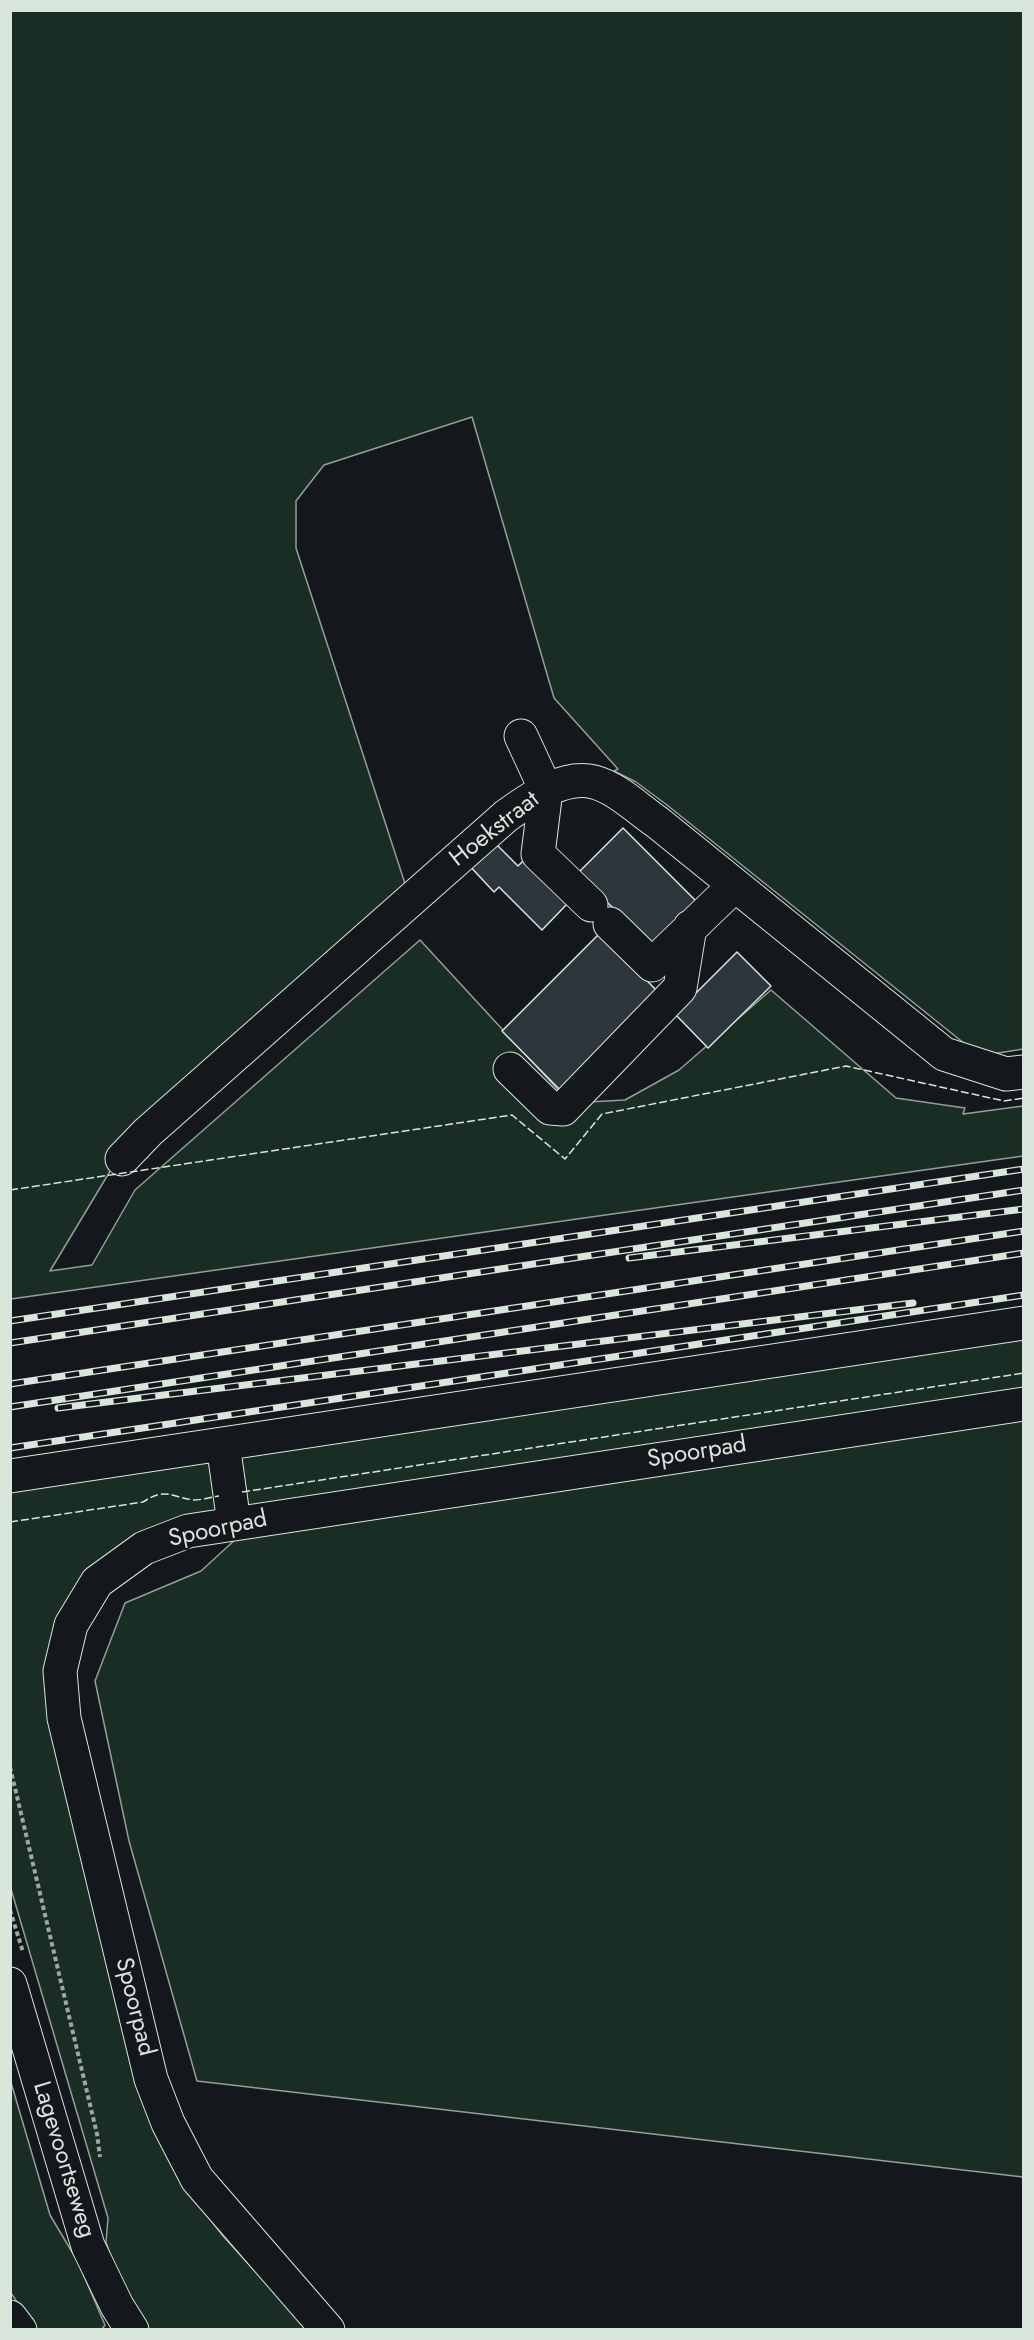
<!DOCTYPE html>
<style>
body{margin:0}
#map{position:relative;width:1034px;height:2340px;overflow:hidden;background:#14181c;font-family:Jost,sans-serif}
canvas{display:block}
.frame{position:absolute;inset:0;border:12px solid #d8e6dc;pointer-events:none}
</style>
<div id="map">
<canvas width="1034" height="2340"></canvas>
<div class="frame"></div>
</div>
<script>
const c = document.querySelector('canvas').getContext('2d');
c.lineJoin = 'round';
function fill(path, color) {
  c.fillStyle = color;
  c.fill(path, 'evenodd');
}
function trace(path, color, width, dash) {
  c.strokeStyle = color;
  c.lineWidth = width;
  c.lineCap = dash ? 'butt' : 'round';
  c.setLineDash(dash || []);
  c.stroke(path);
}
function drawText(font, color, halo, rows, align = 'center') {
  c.font = font + ' Jost,sans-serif';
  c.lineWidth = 4.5;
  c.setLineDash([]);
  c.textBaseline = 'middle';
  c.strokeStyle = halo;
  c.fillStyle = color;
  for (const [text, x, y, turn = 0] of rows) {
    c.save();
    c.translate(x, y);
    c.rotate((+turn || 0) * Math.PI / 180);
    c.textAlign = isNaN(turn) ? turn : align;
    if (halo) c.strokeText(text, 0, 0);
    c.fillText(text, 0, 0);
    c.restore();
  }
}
const green = new Path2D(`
 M11 11H1023V1049L980 1056 667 805 636 782 614 771 618 769 554 698 472 417 324 465 296 501V548L409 896 121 1153 50 1271 92 1265 135 1190 420 940 561 1093 588 1102 625 1100 679 1070 771 990 896 1098 965 1108 963 1114 1023 1106V1156L11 1299Z
 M1023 1330V1390L139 1534 48 1668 184 2185 223 2236 308 2329H145L115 2269 106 2242 108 2218 11 1889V1484Z
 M1023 1419V2177L197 2081 129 1841 95 1681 125 1603 201 1571 237 1538Z
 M10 2079 50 2215 78 2262 105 2325 102 2329H35L11 2293Z`);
fill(green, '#1a2d24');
trace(green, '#939e99', 1.5);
const building = new Path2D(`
 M623 828 698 903 653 948 578 873Z
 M490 838 518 866 526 858 569 902 542 930 499 887 494 892 466 862Z
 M600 933 660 994 562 1092 502 1031Z
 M737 952 771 986 708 1048 675 1014Z`);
fill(building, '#2c363c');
trace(building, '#d8e6dc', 1.5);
const minor = new Path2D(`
 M521 736 546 790 538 854 591 905
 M610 924 652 965 734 886
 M510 1069 550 1108 563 1109 680 988 690 927
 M122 1159 148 1132 506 816C530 799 563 774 594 782 617 788 638 809 657 822L944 1054 1006 1074 1024 1072
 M223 1444 234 1523
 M10 1476 1024 1323
 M10 1984 88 2246 117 2306 132 2330
 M10 2317 20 2330
 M328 2330 197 2179 168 2123 151 2079 64 1718 60 1671 71 1625 97 1582 144 1548 188 1531 1024 1404`);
trace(minor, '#d8e6dc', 35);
trace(new Path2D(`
 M10 1767 97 2134 100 2157
 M10 1910 23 1952`), '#9da8a2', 4, [4.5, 3]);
trace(minor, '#14181c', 33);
const rail = new Path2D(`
 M629 1258 1024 1209
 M10 1321 1024 1169
 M10 1343 1024 1190
 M10 1384 1024 1231
 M10 1407 1024 1253
 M58 1408 913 1303
 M10 1448 1024 1295`);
trace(rail, '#d8e6dc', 7);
trace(rail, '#14181c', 4.5, [14]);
trace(new Path2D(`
 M10 1190 512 1115 565 1159 602 1114 846 1066 1004 1101 1024 1098
 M242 1492 1024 1373
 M10 1522 143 1502C166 1487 171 1497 194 1500 202 1500 211 1497 219 1496`), '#d8e6dc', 1.5, [8, 3]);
drawText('24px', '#d8e6dc', '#14181c', [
 ["Hoekstraat",495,830,-38],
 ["Spoorpad",697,1453,-9],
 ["Spoorpad",218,1530,-12],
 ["Spoorpad",134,2007,76],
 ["Lagevoortseweg",63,2160,73]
]);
</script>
